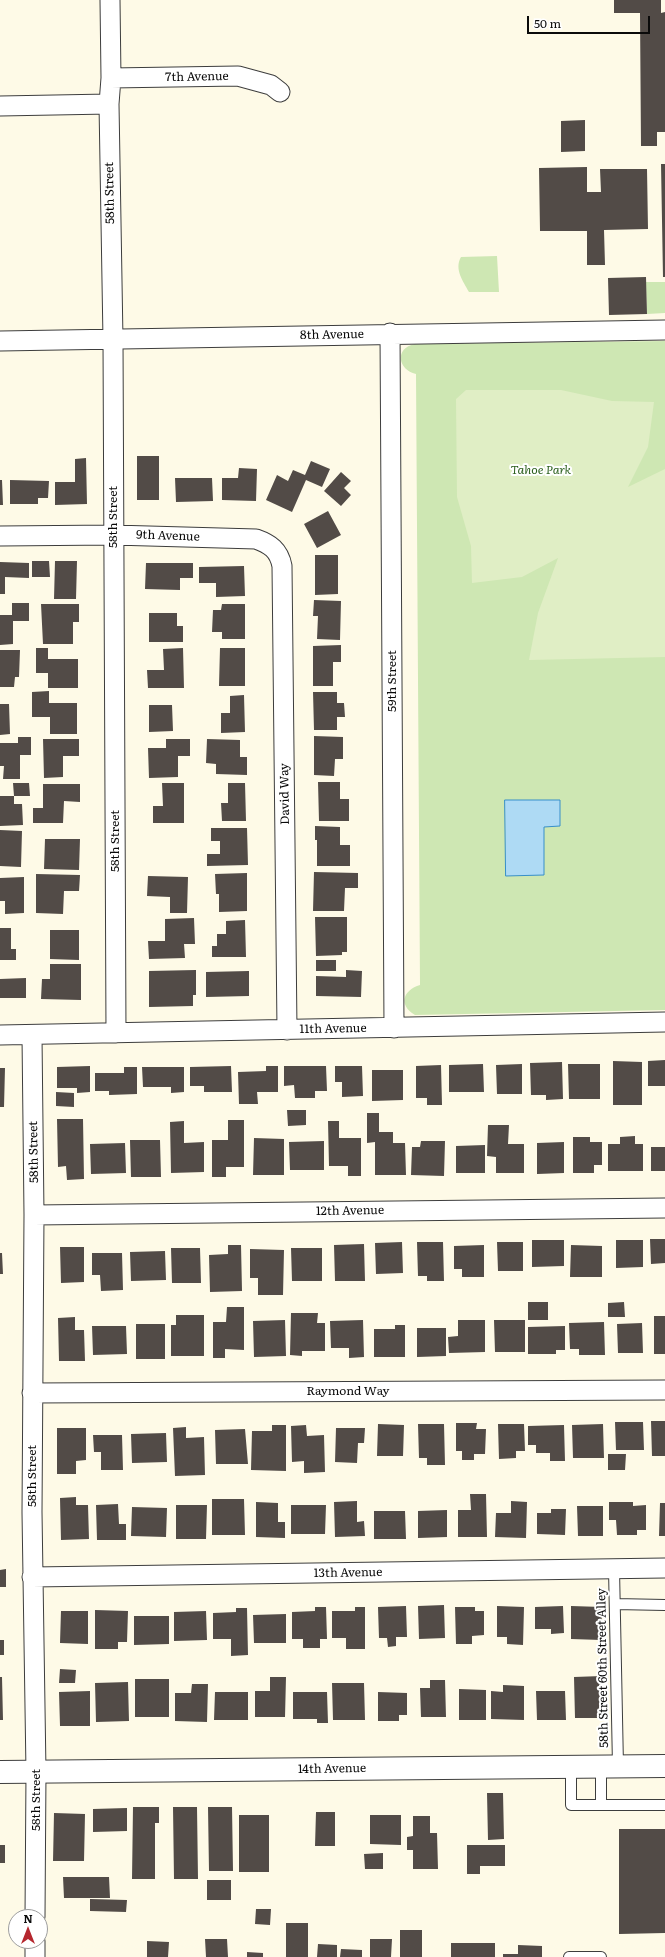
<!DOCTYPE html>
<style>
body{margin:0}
#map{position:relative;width:665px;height:1957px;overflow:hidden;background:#fefae7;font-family:Literata,serif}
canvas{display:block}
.north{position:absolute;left:8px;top:1909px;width:40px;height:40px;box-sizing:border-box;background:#fff;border:1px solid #9d9d9d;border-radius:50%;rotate:0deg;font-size:11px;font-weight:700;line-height:16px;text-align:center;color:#0a0a0a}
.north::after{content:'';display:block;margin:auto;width:14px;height:18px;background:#b5272e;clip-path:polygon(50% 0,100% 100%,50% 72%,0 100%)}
.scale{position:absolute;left:527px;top:16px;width:123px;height:18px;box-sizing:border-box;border:2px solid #0a0a0a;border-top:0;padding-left:5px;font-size:12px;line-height:14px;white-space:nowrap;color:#0a0a0a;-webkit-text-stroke:3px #fff;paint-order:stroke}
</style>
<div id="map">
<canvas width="665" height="1957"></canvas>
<div class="north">N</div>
<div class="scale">50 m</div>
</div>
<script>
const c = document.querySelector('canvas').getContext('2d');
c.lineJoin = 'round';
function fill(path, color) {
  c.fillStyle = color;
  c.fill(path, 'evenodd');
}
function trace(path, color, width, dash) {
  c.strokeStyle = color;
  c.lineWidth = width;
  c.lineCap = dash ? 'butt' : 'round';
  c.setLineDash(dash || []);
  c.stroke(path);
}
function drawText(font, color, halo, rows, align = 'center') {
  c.font = font + ' Literata,serif';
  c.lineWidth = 4;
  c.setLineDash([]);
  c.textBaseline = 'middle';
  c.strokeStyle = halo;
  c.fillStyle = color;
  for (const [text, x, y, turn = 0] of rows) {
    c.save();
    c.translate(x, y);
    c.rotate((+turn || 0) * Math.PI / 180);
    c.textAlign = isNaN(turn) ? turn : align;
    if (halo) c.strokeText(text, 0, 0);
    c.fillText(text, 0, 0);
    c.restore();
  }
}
fill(new Path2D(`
 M497 256 499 292H469C463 281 454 269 461 257Z
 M646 282H665V313L647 314Z
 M665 341V1010L415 1015C398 1005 403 990 420 985L416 374C398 370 394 348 415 344Z`), '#cee7b3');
fill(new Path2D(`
 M466 390H561L612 401 654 402 648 447 628 487 665 469V657L529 660 538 613 558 558 522 577 472 583 471 546 457 497 456 399Z`), '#e0eec5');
const water = new Path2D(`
 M505 800H560V826L544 827V875L506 876Z`);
fill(water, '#aedaf4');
trace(water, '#378fc9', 1);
fill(new Path2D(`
 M614 0H661V13L665 12V132H657V146H641L640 13H614Z
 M585 120V151L561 152V121Z
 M661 164H665V277H663Z
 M587 167V192H601L600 169H647L648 229 604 230 605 265H587V231H540L539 168Z
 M646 277 647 314 609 315 608 278Z
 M137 456H159V500H137Z
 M86 458 87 504 55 505V482H75V459Z
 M311 461 330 469 322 487 306 480 292 512 266 500 277 475 288 481 293 470 305 475Z
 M239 468 257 469 256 501 222 500V478H238Z
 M341 472 351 481 344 488 351 495 341 506 324 491Z
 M175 478H212L213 501 176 502Z
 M0 480H2L3 505H0Z
 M10 480 49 481 48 498H38V504H10Z
 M328 511 341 535 317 548 304 524Z
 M315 555H338V594L315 595Z
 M32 561H49L50 577H32Z
 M55 561H77L76 599H54Z
 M0 562 29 563V578L5 577V594H0Z
 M146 563H193V578H180V590L145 589Z
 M244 566 245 596 216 597V583H199V567Z
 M314 600 341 601 340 640 317 639 318 616H313Z
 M12 603H29V621H13V644L0 645V615H12Z
 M41 604H79V622H73V644H43Z
 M222 604H245V639H222V632H212L213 610H221Z
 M149 613H177V626H183V642H149Z
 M341 645V662H333V686H313V646Z
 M36 648H48V659H78V688H48V673H36Z
 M183 648 184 688H148L147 670H164L163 649Z
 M220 648H245V686H219Z
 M0 650H20L19 677H15L14 687H0Z
 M49 691V703H77V734H50V717H32V692Z
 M313 692H337V703H344L345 717H337V730H314Z
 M244 695 245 732 221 733V713H230V696Z
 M0 704H9L10 734 0 735Z
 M149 705H172L173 731 149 732Z
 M314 736 343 737V759H335L334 776 314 775Z
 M18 737H31V755H20V779H3L4 766H0V743H18Z
 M43 739H79V756H63V777L44 778Z
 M166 739H190V756H178V777L149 778 148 748H166Z
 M207 739 240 740V757H247V775L216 774V764L206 763Z
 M318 782H340V799H349V821H319Z
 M13 783H29L30 796H14Z
 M162 783H184V823H153V806H163Z
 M228 783H245L246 821H222L221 803H228Z
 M43 784H80V802L64 801 63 823H33V808H43Z
 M0 796H14V804H22L23 825 0 826Z
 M315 826 340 827V845H350V866H317V840H315Z
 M211 828H247L248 865 207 866V854H220V841H211Z
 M0 830 22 831 21 867 0 866Z
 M45 839H80L79 870 44 869Z
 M314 872 358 873V888H345L344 911H313Z
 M247 873V911L219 912V894H216L215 874Z
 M36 874 80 875 79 891H64L63 914 36 913Z
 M148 876 188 877 187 913H170V897L147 896Z
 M24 877V913L5 914V901H0V878Z
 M315 917H347V952H342V955L316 956Z
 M194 918 195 944H184L185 958 149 959 148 941H165V919Z
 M245 920 246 957H212V946H217V934H226V921Z
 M0 928H11V949H16V960H0Z
 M50 930H79V960L50 959Z
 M316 960H336V971H316Z
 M50 964H81V1000L41 999 42 979H50Z
 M196 970V995H193V1006L149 1007V971Z
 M346 970 362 971 361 997 316 996V976L346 977Z
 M249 971V996L206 997V972Z
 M26 978V998H0V979Z
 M665 1060V1086H648V1061Z
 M613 1061 642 1062V1105H613Z
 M562 1062 563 1099 546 1100V1095H531L530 1063Z
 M483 1064 484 1092H449V1065Z
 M522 1064V1094H497L496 1065Z
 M568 1064H600V1099H569Z
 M441 1065 442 1105H427V1098H416V1066Z
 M90 1066V1092L77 1093V1088H57V1067Z
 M231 1066 232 1092H204V1086H190V1067Z
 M266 1066H278V1092H257L258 1104H239L238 1072 266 1071Z
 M284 1066H326L327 1091H315V1098H295L294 1085 284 1086Z
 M335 1066H362L363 1096 342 1097V1082H335Z
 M124 1067H137V1094L109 1095V1091H95V1073H124Z
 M142 1067H184V1092L171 1093V1087H143Z
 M0 1068H5L4 1107H0Z
 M372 1070H403V1100L372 1101Z
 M56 1092 74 1093V1107L56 1106Z
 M287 1110H306V1125L288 1126Z
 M367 1113H379V1132H393V1143H405L406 1175H375V1142L367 1143Z
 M57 1119H83L84 1179 67 1180 66 1166 58 1167Z
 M228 1120H244V1167H226V1177H212V1140H228Z
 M184 1121V1143L204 1142V1172L171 1173 170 1122Z
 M328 1121H339V1138H361V1176H348V1166H329Z
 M488 1125H509L508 1144H524V1173H496V1157L487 1156Z
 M635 1136V1144H643V1171H608V1144H620V1137Z
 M573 1137H590V1142H602V1165H594V1173H573Z
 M254 1138 284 1139V1175H253Z
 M130 1140H160L161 1177H131Z
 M324 1141V1170H290L289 1142Z
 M421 1141H445L444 1176 411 1175 412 1147H420Z
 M564 1142V1173L537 1174V1143Z
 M125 1143 126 1173 91 1174 90 1144Z
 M485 1145V1173H456V1146Z
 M651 1147H665V1171H651Z
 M650 1239H665V1263L651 1264Z
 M532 1240H564V1266L532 1267Z
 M616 1240H643V1267L616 1268Z
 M402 1242 403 1273 376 1274 375 1243Z
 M417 1242H443L444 1281H427V1276H418Z
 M497 1242H523V1271H498Z
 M364 1244 365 1281H335L334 1245Z
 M228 1245H241L242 1291 210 1292 209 1255 228 1254Z
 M484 1245V1277H462V1269H454V1246Z
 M571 1245 602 1246V1277H570Z
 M60 1247H84V1282L61 1283Z
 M171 1248H200L201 1283H172Z
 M291 1248H322V1281H292Z
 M250 1249 284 1250 283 1295H258V1278H250Z
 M165 1251 166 1280 131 1281 130 1252Z
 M0 1253H2L3 1274H0Z
 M92 1253H122L123 1290 101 1291 100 1275H92Z
 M528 1302H548V1320H528Z
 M624 1302 625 1317H608V1303Z
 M227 1307H244V1350L225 1349V1358H213V1322H226Z
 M291 1313H318L317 1323H325V1351H302V1356L290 1355Z
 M176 1315H204V1356H171V1325H176Z
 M654 1316H665V1354H654Z
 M75 1317V1330H84L85 1361H59L58 1318Z
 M285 1320 286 1356 254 1357 253 1321Z
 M363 1320 364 1357 349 1358V1348H331L330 1321Z
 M458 1320H485V1352L449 1353 448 1337 458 1336Z
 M494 1320H525V1352H495Z
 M604 1322 605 1355H579V1349H570L569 1323Z
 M642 1323 643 1353H618L617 1324Z
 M136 1324H165V1359H136Z
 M395 1325H405V1357H374V1329H395Z
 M92 1326H126L127 1354 93 1355Z
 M565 1326V1350H556V1354H528V1327Z
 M417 1328H446V1356L417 1357Z
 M651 1421H665V1456H652Z
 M615 1422H643L644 1450H616Z
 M456 1423H477L476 1429H486L485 1454H474V1460H462V1451H456Z
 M378 1424 404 1425 403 1456H377Z
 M418 1424H444L445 1465H427V1458H419Z
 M498 1424H524L525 1451H516V1458L499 1459Z
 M603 1424 604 1458H573L572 1425Z
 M272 1425H286V1471L251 1470 252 1431H272Z
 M306 1425 307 1436 324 1435 325 1472 304 1473V1461L292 1462 291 1426Z
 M564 1425 565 1461H550V1453H536V1445H528V1426Z
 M186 1427V1438L204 1437 205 1475 175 1476 173 1428Z
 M57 1428H86V1460L76 1461V1474H57Z
 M336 1428H365L364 1443H358L357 1463 335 1462Z
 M245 1429 248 1464H216L215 1430Z
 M166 1433 167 1462 132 1463 131 1434Z
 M93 1435H122L123 1470H101V1452H94Z
 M608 1454H626L625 1470H608Z
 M470 1494H486L487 1537H458V1510H471Z
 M76 1497V1505H88L89 1539 61 1540 60 1498Z
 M212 1499H244L245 1535H212Z
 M357 1501V1522L364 1521 365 1536 335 1537 334 1502Z
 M511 1501 527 1502 526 1538 495 1537 496 1513H511Z
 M256 1502 278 1503V1522H285V1538L256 1537Z
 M609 1502H633V1506L646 1505V1530H637V1535H617L616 1520H609Z
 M660 1503H665V1536H659Z
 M118 1504 119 1524H126V1540H97L96 1505Z
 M176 1505H207L206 1539H176Z
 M291 1505H326L325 1534H291Z
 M577 1506H603V1536H578Z
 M132 1507 167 1508 166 1537 131 1536Z
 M551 1509H566L565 1535 537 1534V1513H551Z
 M447 1510V1537L418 1538V1511Z
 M374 1511H405L406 1539H374Z
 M6 1569V1587H0V1570Z
 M444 1605 445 1638 419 1639 418 1606Z
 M406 1606 407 1637H396V1646L388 1647 387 1638H379L378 1607Z
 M497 1606 524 1607 523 1645 507 1644V1637H497Z
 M563 1606 564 1633 551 1634V1629H535V1607Z
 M571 1606 602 1607 601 1640 571 1639Z
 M315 1607H326L327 1639H320V1648H303V1639H292V1612L315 1611Z
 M355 1607H365V1649H346V1638H332V1611H355Z
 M455 1607H475V1611H484V1635L472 1636V1644H456Z
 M236 1608H247L248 1655 231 1656V1639H213V1613L236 1612Z
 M95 1610 128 1611 127 1642H118V1649H95Z
 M61 1611H88V1644L60 1643Z
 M206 1611 207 1640 174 1641V1612Z
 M286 1614V1643H254L253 1615Z
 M134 1616H169V1644L134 1645Z
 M0 1640H4V1655H0Z
 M60 1669 76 1670 75 1683H59Z
 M602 1676V1718H575L574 1677Z
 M0 1677H2L3 1720H0Z
 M270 1677H286L285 1717H255V1691H270Z
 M135 1679H169V1717H135Z
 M430 1680H445L446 1717H421L420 1688H430Z
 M128 1682 129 1721 96 1722 95 1683Z
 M332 1683H364L365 1720H333Z
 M192 1684H208L207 1722 175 1721V1693H191Z
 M503 1685 524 1686V1720L491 1719V1691L503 1692Z
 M459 1689 486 1690V1720H459Z
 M90 1691V1726H60L59 1692Z
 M536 1691H565L566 1720H537Z
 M215 1692H248V1720H214Z
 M293 1692H327L328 1723H317V1719H293Z
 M378 1692 407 1693V1715H399V1721H378Z
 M487 1793H503L504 1839 488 1840Z
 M133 1807H159V1823H155V1879H132Z
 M173 1807H197L198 1879H174Z
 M208 1807H232L233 1871H209Z
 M127 1808V1831L93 1832V1809Z
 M316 1812H335V1846H315Z
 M54 1813 85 1814 84 1861H53Z
 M239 1815H269V1872H239Z
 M370 1815H401V1845L370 1844Z
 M413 1816H430V1833H437L438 1869H413V1850H407V1837L413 1836Z
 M619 1829H665V1933L619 1934Z
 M0 1845H5V1863H0Z
 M467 1845H505V1866H480V1874H467Z
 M383 1853V1869H365L364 1854Z
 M63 1877H109L110 1898H64Z
 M207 1880H231V1900H207Z
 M90 1899 127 1900 126 1912 90 1911Z
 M256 1909H271L270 1925 255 1924Z
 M286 1923H308V1957H286Z
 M400 1930H422V1957H400Z
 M205 1939H227L228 1957H206Z
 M370 1939H392L391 1957H370Z
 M147 1941 169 1942 168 1957H147Z
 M451 1943H495V1957H451Z
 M318 1944 337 1945V1957H317Z
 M518 1945 542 1946V1957H503V1954H518Z
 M341 1949 362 1950V1957H340Z
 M247 1952 263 1953V1957H247Z`), '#524b47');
const service = new Path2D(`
 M614 1569 618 1766
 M615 1604 665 1605
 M571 1766V1805H665
 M601 1766V1805
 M569 1957H601`);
const minor = new Path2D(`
 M110 0 111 78 109 104 113 340 116 1033
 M111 78 238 76 271 85 280 92
 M0 106 109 104
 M390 333 394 1028
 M0 341 665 330
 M0 536 113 535 256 539C270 544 279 550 282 566L287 1030
 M0 1035 665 1022
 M32 1036 34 1215 32 1512 36 1772 35 1917
 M34 1215 665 1208
 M32 1393 665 1390
 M32 1577 665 1568
 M35 1957V1941`);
const tertiary = new Path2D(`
 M0 1772 665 1766`);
trace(service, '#3d3d3d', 12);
trace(minor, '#3d3d3d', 21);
trace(tertiary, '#3d3d3d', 24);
trace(service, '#fff', 10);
trace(minor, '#fff', 19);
trace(tertiary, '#fff', 22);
drawText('12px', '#0a0a0a', '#fff', [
 ["7th Avenue",197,77,-1],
 ["58th Street",110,193,-91],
 ["8th Avenue",332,335,-1],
 ["58th Street",113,517,-90],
 ["9th Avenue",168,536,2],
 ["59th Street",392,681,-90],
 ["David Way",285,794,-91],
 ["58th Street",115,841,-90],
 ["11th Avenue",333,1029,-1],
 ["58th Street",34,1152,-91],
 ["12th Avenue",350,1211,-1],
 ["Raymond Way",348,1391],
 ["58th Street",32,1476,-90],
 ["13th Avenue",348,1573,-1],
 ["58th Street 60th Street Alley",603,1668,-91],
 ["14th Avenue",332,1769,-1],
 ["58th Street",36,1800,-90]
]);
drawText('italic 12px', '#2b5f1d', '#fff', [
 ["Tahoe Park",541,470]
]);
</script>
